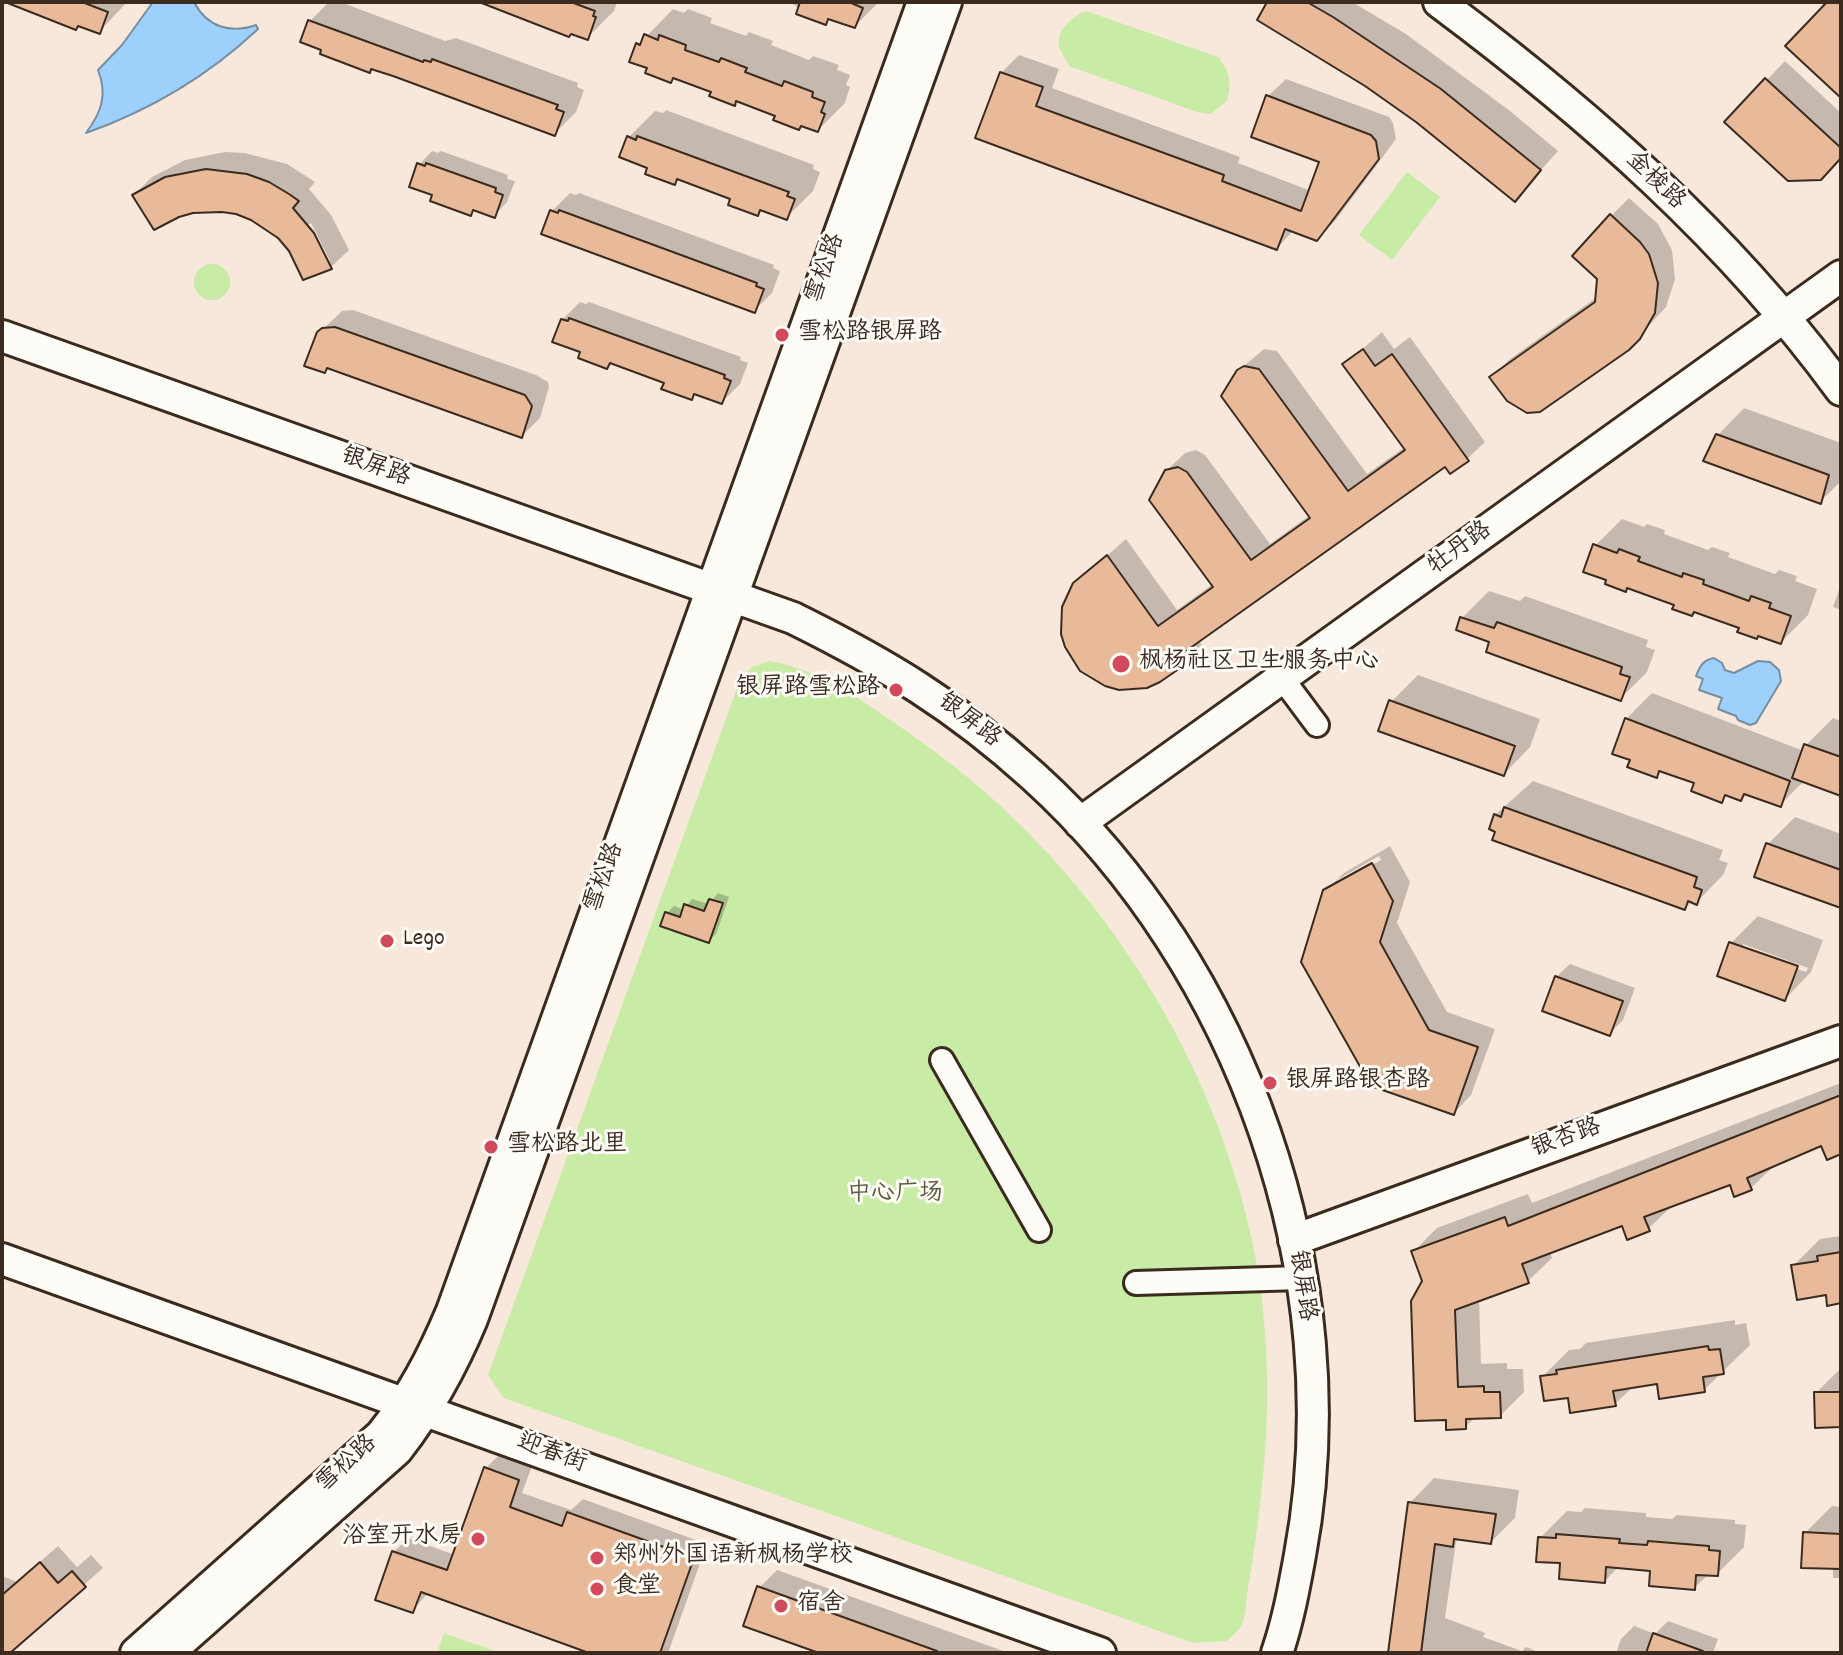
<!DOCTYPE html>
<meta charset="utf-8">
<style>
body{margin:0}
#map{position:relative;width:1843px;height:1655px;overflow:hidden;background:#f7e8db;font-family:Dekko,sans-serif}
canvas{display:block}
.frame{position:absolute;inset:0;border:4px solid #3b2a1e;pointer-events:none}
</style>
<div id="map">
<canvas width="1843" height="1655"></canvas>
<div class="frame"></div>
</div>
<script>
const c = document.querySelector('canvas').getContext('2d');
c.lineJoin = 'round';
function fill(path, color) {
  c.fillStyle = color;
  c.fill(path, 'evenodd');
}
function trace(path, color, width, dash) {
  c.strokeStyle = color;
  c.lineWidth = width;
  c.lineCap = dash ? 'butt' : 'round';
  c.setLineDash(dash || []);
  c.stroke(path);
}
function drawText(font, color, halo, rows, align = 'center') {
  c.font = font + ' Dekko,"LXGW WenKai TC",sans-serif';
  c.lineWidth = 6;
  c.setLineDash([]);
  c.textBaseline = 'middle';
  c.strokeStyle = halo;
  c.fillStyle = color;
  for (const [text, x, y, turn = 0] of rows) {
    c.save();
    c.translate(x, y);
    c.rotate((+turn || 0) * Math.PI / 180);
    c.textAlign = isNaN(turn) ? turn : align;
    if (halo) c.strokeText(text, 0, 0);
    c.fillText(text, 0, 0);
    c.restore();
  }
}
fill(new Path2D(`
 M1086 11 1218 57C1230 71 1232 83 1227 101L1210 114 1197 112 1069 66C1067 61 1061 53 1059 47 1056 30 1072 17 1086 11Z
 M1407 172 1440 197 1392 260 1359 235Z
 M194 282a18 18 0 1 1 36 0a18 18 0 1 1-36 0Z
 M769 661C821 668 884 715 927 746 1088 862 1210 1045 1252 1240 1270 1325 1271 1418 1260 1504 1257 1534 1252 1564 1247 1594 1246 1603 1246 1615 1242 1624 1240 1630 1232 1636 1227 1641L1193 1643 504 1398 488 1375 740 680 752 667Z
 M444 1633 500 1653H437Z`), '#c8eba5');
const water = new Path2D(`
 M153 2H194C207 27 230 34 256 25L258 29C208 76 151 110 86 133 101 113 108 95 98 70L122 45Z
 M1714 658 1722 663 1725 670 1734 673 1758 661 1770 662 1779 670 1781 681 1756 723 1750 725 1738 720 1736 716 1718 709 1722 698 1699 690 1703 679 1696 676C1700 666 1703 660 1714 658Z`);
fill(water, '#9dd0fa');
trace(water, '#768ea2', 2);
fill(new Path2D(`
 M19 2H127L99 32Z
 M329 2H340L445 41 456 38 578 83 577 87 584 90 576 112 554 134 302 41 310 21Z
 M480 2H617L614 11 587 38Z
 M789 2H879L855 26 830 17 825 22Z
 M1269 2H1352L1406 34 1510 111 1558 151 1515 199Z
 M673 9 684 13 688 9 712 18 710 23 746 36 749 32 773 41 771 45 809 60 813 56 839 65 837 70 850 75 846 85 850 87 845 103 818 130 738 100 734 104 713 91 675 76 671 80 650 67 638 45Z
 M1019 55 1059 69 1052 88 1240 157 1238 163 1311 191 1322 161 1268 96 1286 79 1389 117 1393 123 1396 139 1335 221 1317 239 1294 230 1277 248 978 137 1001 73Z
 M1785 61 1841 113V157L1727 122Z
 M666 110 814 165 813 169 820 172 813 191 786 218 762 208 757 213 733 198 679 178 674 183 649 166 628 138 655 111 663 113Z
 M432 151 438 153 441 151 508 175 507 179 515 181 507 202 494 216 475 209 470 214 434 194 419 165Z
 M225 152 245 153 287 164 315 182 309 189 331 215 349 250 331 267 291 250 280 237 252 218 236 212 134 195 152 177 185 160ZM311 223 330 261H326L308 225Z
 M570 193 576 195 579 193 774 265 773 268 780 271 772 293 754 311 544 233 552 211Z
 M1629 198 1658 224 1672 250 1675 279 1666 307 1628 348 1492 377 1510 359 1597 297 1611 216Z
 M580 302 586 304 589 302 741 357 740 360 748 363 740 384 722 402 697 393 692 398 666 381 612 362 607 367 583 351 562 320Z
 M353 310 536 375 548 382 549 387 540 418 522 436 329 367 325 371 319 333 342 311Z
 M1382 332 1394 349 1410 337 1485 442 1467 459 1445 464 1198 640 1202 645 1184 663 1075 584 1126 539 1177 610 1213 584 1166 471 1185 453 1196 450 1205 455 1270 544 1310 515 1238 371 1264 349 1277 351 1367 474 1405 447 1345 364Z
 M1744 408 1841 443V481L1821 501 1718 435Z
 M1622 519 1644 527 1647 524 1665 530 1664 534 1708 550 1712 547 1730 553 1728 557 1775 574 1779 570 1797 576 1795 581 1817 589 1808 615 1781 642 1628 586 1626 589 1586 571 1595 546Z
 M1841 584V610L1833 607Z
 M1489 591 1520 601 1525 596 1648 640 1646 647 1655 650 1647 672 1620 699 1492 640 1462 618Z
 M1418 675 1540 719 1530 747 1504 774 1391 702Z
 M1652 693 1804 751 1806 745 1833 718 1841 721V793L1805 780 1780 805 1746 793 1741 798 1728 794 1721 800 1696 782 1662 770 1656 776 1632 759 1626 719Z
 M1533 781 1723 850 1719 860 1728 863 1723 875 1697 902 1692 901 1685 908 1498 830 1495 815Z
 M1795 817 1841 834V906L1768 844Z
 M1390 846 1410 882 1397 923 1447 1012 1495 1029 1471 1095 1454 1113 1325 891 1344 873ZM1379 856 1381 860 1337 885V880Z
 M718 893 729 897 716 934 709 941 667 913 674 906 684 910 692 899 709 904Z
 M1758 916 1823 940 1811 972 1785 999 1719 975 1731 943ZM1743 944 1808 968 1806 972 1743 949Z
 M1570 964 1635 988 1623 1020 1610 1033 1556 977Z
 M1841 1083V1152L1822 1143 1776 1164 1751 1188 1731 1182 1672 1206 1648 1229 1623 1223 1550 1252 1552 1258 1528 1281 1479 1299 1481 1364 1507 1363V1369H1523L1524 1392 1500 1416 1476 1417 1465 1427 1424 1281 1414 1251 1437 1228 1528 1194 1532 1203Z
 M1841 1236V1301L1793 1266 1820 1239Z
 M1735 1320V1325L1746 1323 1750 1345 1704 1390 1659 1382 1634 1386 1615 1404 1569 1396 1542 1377 1569 1350 1580 1349 1586 1343Z
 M1841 1368V1425L1816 1393Z
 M500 1454 532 1466 522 1493 571 1510 583 1499 707 1544 668 1653H595L428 1593 412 1611 394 1552 408 1538 455 1555 486 1468Z
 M1434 1478 1519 1490 1515 1518 1491 1542 1459 1538 1456 1542 1445 1618 1485 1633 1483 1637 1522 1651 1526 1647 1541 1653H1390L1410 1503Z
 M1832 1506 1841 1507V1578H1833V1567L1805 1533Z
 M1585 1508 1646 1513V1517L1672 1519 1677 1515 1735 1520V1524L1746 1525 1744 1547 1717 1574H1709L1694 1588 1653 1569 1619 1566 1605 1581 1562 1562 1540 1538 1567 1511 1581 1512Z
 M58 1546 77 1567 91 1555 103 1568 7 1653H2V1576L17 1582Z
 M777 1570 1009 1653H825L759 1588Z
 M1668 1621 1718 1639 1713 1653H1616L1621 1639 1634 1626 1655 1634Z`), '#0003');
const building = new Path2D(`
 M5 2H82L108 12 100 34 78 26 76 30Z
 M479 2H571L595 11 593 16 596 17 588 40 571 34 569 37Z
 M800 2H849L863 8 855 28 828 19 826 25 796 14Z
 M1267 2H1307L1333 17 1441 89 1541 170 1515 202 1416 122 1365 86 1257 20Z
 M1827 2H1841V98L1785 46Z
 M308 20 423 62 424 60 431 62 432 59 558 105 556 109 564 112 555 136 393 76 371 69 370 73 320 54 321 50 300 42Z
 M644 34 658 40 659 35 686 45 685 50 719 62 721 58 747 68 745 72 782 86 784 81 813 92 812 97 825 102 821 112 825 114 818 132 801 126 799 130 773 120 775 116 736 101 735 106 709 96 711 92 673 78 671 83 645 73 647 68 629 62 636 43 640 45Z
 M1000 72 1043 87 1036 106 1224 175 1222 181 1301 211 1319 162 1251 137 1266 95 1371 135 1376 141 1379 159 1317 241 1285 229 1277 250 975 138Z
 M1765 78 1841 148V158L1821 180 1788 181 1724 122Z
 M627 136 636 140 637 136 789 192 787 196 795 199 787 220 760 210 758 216 728 205 730 199 677 179 675 185 645 174 647 168 619 157Z
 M417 163 425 166 426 163 496 188 495 192 503 195 495 218 473 210 471 216 430 201 432 195 409 187Z
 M206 169 247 174 269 182 289 194 299 201 293 208 314 233 332 269 303 280 289 251 278 238 251 220 236 214 222 212 193 213 179 217 154 230 132 195 165 177Z
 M550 210 558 213 559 210 757 283 756 286 764 289 755 313 541 234Z
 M1610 214 1640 242 1649 254 1658 283 1655 313 1640 339 1629 350 1540 412 1527 413 1507 401 1489 377 1595 302 1597 279 1572 256Z
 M569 318 725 375 724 378 731 381 722 404 694 394 692 400 661 389 664 383 610 363 607 369 578 358 580 352 552 342 561 319 568 321Z
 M335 327 525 395 532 406 522 438 327 368 325 373 304 366 317 332 322 328Z
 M1363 349 1375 366 1392 354 1469 461 1450 474 1445 467 1179 656 1186 664 1160 682 1147 688 1119 690 1105 686 1080 671 1065 647 1061 634 1062 607 1073 583 1107 555 1158 626 1213 587 1149 500 1165 470 1178 467 1187 472 1251 560 1310 518 1221 396 1237 370 1244 366 1259 369 1348 491 1405 450 1342 364Z
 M1716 434 1829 475 1821 504 1703 461Z
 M1593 544 1617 553 1619 549 1640 557 1638 561 1682 577 1683 573 1704 580 1703 584 1749 601 1751 596 1771 603 1769 608 1791 616 1781 644 1758 636 1757 639 1737 632 1739 628 1694 612 1692 616 1672 609 1674 605 1627 588 1626 592 1605 584 1606 580 1583 572Z
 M1460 617 1494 628 1497 622 1622 667 1620 674 1630 677 1621 701 1486 652 1489 642 1456 630Z
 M1389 700 1515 746 1504 776 1378 731Z
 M1625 718 1790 781 1781 807 1744 794 1741 801 1725 795 1722 803 1691 791 1694 783 1659 771 1657 778 1627 767 1630 760 1612 754Z
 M1804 744 1841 757V796L1792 778Z
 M1504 807 1697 877 1694 887 1702 890 1697 905 1688 901 1685 910 1492 840 1495 832 1489 829 1494 814 1501 817Z
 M1766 843 1841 870V908L1754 877Z
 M1372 863 1393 901 1380 942 1429 1030 1478 1047 1454 1115 1371 1086 1301 962 1323 890Z
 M709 899 723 903 709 943 660 926 665 912 680 917 684 904 704 911Z
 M1729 942 1798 966 1785 1001 1717 976Z
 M1555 976 1623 1001 1610 1036 1542 1011Z
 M1841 1095V1154L1827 1160 1821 1146 1747 1178 1752 1190 1734 1197 1730 1185 1644 1217 1650 1231 1627 1240 1622 1226 1522 1264 1529 1283 1455 1310 1458 1387 1484 1386V1392H1500L1501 1418 1466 1419V1429L1446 1430V1420L1415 1421 1411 1301 1422 1281 1411 1251 1505 1217 1508 1226Z
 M1841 1252V1303L1827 1306 1826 1295 1797 1300 1791 1265 1818 1261 1817 1256Z
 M1708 1346 1709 1350 1720 1349 1724 1374 1703 1377 1705 1392 1659 1399 1657 1384 1613 1391 1616 1406 1570 1413 1568 1398 1544 1401 1540 1376 1557 1374 1556 1370Z
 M1814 1392H1841V1427L1815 1428Z
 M484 1467 519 1480 510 1507 562 1526 567 1512 694 1558 660 1653H589L421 1592 413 1613 375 1600 392 1551 447 1570Z
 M1408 1502 1496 1514 1491 1544 1454 1539 1453 1547 1435 1544 1421 1653H1388Z
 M1803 1532 1841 1534V1569L1801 1568Z
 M1556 1534 1620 1539 1619 1543 1647 1545 1648 1541 1709 1546V1550L1720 1551 1718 1576 1696 1575 1695 1590 1649 1586 1650 1571 1606 1567 1605 1583 1559 1579 1560 1563 1536 1562 1538 1537 1556 1538Z
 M40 1562 58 1583 72 1571 86 1587 10 1653H2V1595Z
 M757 1586 937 1651V1653H819L743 1626Z
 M1653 1633 1703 1651 1702 1653H1646Z`);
fill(building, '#e9ba9a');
trace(building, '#3b2a1e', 2);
const street = new Path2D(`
 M1282 678 1317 725
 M942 1060 1039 1230
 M1136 1283 1301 1278`);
const secondary = new Path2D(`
 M1439 2C1588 113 1731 239 1841 390
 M2 336 793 618C886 664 956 706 1033 776 1243 966 1352 1276 1300 1555 1294 1588 1288 1621 1277 1653
 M1080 823 1841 276
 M1294 1240 1841 1041
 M2 1259 1100 1653
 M136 1653 381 1435C412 1397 433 1356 452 1311L923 2
 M168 1653 397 1450C429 1409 452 1367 472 1319L946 2`);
trace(street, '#3b2a1e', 28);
trace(secondary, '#3b2a1e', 36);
trace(street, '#fdfcf7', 22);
trace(secondary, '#fdfcf7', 30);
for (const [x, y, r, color] of [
 [782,335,8,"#d1495b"],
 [1121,664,10,"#d1495b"],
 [896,690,8,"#d1495b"],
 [387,941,8,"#d1495b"],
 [1270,1083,8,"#d1495b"],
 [491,1147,8,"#d1495b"],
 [478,1539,8,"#d1495b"],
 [597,1558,8,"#d1495b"],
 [597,1589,8,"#d1495b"],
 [781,1606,8,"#d1495b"]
]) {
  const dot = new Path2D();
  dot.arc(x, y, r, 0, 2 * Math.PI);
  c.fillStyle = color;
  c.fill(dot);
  trace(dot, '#fdfcf7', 3);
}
drawText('24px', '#3b2a1e', '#fdfcf7', [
 ["金梭路",1654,182,44],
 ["雪松路",827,269,-70],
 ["银屏路",375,469,20],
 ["牡丹路",1461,550,-36],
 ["银屏路",968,722,38],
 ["雪松路",606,878,-70],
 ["银杏路",1567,1140,-20],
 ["银屏路",1300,1286,81],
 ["迎春街",551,1455,20],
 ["雪松路",348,1465,-42]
]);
drawText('24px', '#3b2a1e', '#fdfcf7', [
 ["雪松路银屏路",798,335],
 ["枫杨社区卫生服务中心",1139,664],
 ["银屏路雪松路",880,690,"right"],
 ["Lego",403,941],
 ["银屏路银杏路",1286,1083],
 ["雪松路北里",507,1147],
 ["浴室开水房",462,1539,"right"],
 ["郑州外国语新枫杨学校",613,1558],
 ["食堂",613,1589],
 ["宿舍",797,1606]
], 'left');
drawText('24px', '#5e5a40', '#fdfcf7', [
 ["中心广场",895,1196]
]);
</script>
